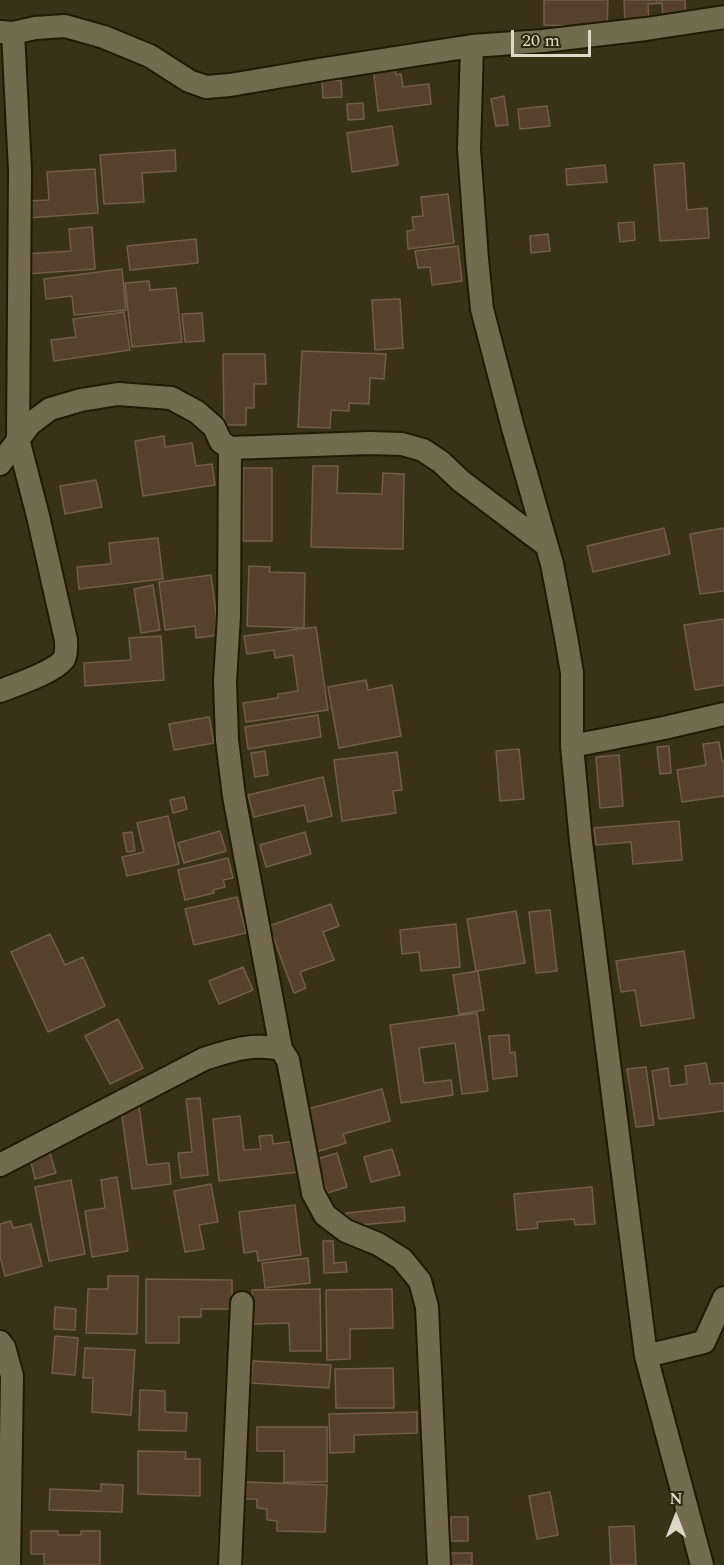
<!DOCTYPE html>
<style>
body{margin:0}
#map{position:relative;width:724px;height:1565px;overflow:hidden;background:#3a3218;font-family:Spectral,serif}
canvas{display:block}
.north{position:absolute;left:646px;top:1487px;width:60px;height:60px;-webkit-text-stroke:4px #30280e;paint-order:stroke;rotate:0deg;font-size:16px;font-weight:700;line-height:24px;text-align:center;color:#dcd8c8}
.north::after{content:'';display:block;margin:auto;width:21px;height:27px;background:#dcd8c8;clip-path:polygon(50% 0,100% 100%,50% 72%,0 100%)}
.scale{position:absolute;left:511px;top:30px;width:80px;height:27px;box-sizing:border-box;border:3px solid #dcd8c8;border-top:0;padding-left:8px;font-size:18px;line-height:21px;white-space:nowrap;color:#dcd8c8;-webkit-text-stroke:4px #30280e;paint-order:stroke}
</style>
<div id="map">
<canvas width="724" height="1565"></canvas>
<div class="north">N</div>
<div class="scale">20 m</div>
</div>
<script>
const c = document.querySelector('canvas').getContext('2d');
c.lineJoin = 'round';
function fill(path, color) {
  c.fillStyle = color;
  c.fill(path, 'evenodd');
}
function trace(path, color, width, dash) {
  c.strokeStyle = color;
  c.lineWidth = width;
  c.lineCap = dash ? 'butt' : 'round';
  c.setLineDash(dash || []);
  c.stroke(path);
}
const building = new Path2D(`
 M544 0H608L607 27 544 25Z
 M624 0H685L686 20 663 21 662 3 648 4 649 22 625 23Z
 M394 64 396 75 401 74 403 87 429 84 431 104 378 111 373 66Z
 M341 80 342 97 323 98 322 81Z
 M504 96 508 125 496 126 491 99Z
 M363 103 364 119 348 120 347 104Z
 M547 106 550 126 520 129 518 109Z
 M392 126 398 165 352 172 347 133Z
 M175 150 176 171 142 173 144 202 104 204 100 155Z
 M684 163 687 210 707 208 709 238 660 241 654 165Z
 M605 165 607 182 567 185 566 169Z
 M95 169 98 213 27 218 26 201 49 200 47 172Z
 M448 194 454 243 408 249 407 231 414 230 412 217 423 216 421 197Z
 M634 222 635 240 620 242 618 223Z
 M92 227 95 269 26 274 24 254 71 251 69 229Z
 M548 234 550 251 531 253 530 236Z
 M196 239 198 263 130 270 127 246Z
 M458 246 462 281 432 285 430 267 418 268 415 251Z
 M122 269 126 310 74 315 72 296 46 299 44 279Z
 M149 281 150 290 176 288 182 342 132 347 125 283Z
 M400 299 403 348 375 350 372 300Z
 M124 312 130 350 54 361 51 340 76 337 73 319Z
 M202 313 204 341 185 342 182 314Z
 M302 351 386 354 384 379 370 378 369 404 349 403V411L331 410 330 428 298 427Z
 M223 354H265L266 384H254V408H246V425H224Z
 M164 436 165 447 192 443 196 466 212 464 215 485 143 496 135 441Z
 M313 466H338L337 493 382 494 383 473 404 474 403 549 311 547Z
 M243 468H272V541H243Z
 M96 480 102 507 65 514 60 486Z
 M664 528 670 554 593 572 587 546Z
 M724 528V591L700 594 690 534Z
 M158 538 163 579 79 589 77 567 111 564 109 543Z
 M249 566 270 567 269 572 305 573 304 628 247 626Z
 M211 575 219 635 196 638 195 626 165 630 159 582Z
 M153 585 160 630 141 633 134 589Z
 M724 619V685L695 690 684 625Z
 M316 627 328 710 246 722 243 703 278 698V694L298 691 293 655 275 658 274 650 247 654 244 636Z
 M161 636 164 680 85 686 84 663 131 660 129 638Z
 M366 680 368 690 392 685 401 736 339 748 328 687Z
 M318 715 321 737 248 749 245 727Z
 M209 717 214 743 174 750 169 724Z
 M719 742 722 761H724V796L682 802 677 770 706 765 703 744Z
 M669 746 671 773 660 774 657 747Z
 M519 749 524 799 500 801 496 751Z
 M265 751 268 775 255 777 251 753Z
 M397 752 402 790 393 791 396 813 342 821 334 760Z
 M619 755 623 806 600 808 596 757Z
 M323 777 332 816 308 822 304 805 254 817 248 795Z
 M184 797 187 809 173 813 170 800Z
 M168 816 179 864 127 876 122 857 144 852 137 823Z
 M679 821 682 860 633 864 631 842 596 845 594 828Z
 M220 831 226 851 184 863 178 843Z
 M132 832 135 851 127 852 123 833Z
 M305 832 311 854 266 867 260 845Z
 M228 858 233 878 223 880 225 887 213 890 214 893 185 900 178 870Z
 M237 897 246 933 194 945 185 909Z
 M331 904 339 926 323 932 334 960 300 972 306 988 294 993 269 926Z
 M550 910 557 971 536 973 529 912Z
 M516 911 525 963 476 971 467 919Z
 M456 924 460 967 421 971 419 952 402 954 400 930Z
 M50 934 65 965 83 957 105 1006 48 1032 11 952Z
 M684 951 694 1018 641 1026 635 990 621 992 616 961Z
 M243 967 253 990 219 1004 209 981Z
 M478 971 484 1010 459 1014 453 975Z
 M477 1013 488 1091 462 1094 455 1043 419 1048 424 1083 451 1080 453 1095 401 1103 390 1025Z
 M118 1019 143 1068 110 1084 85 1036Z
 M509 1035 510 1053 515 1052 517 1076 493 1079 489 1036Z
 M706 1063 710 1084 724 1083V1111L659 1119 652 1071 668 1068 670 1086 687 1084 685 1066Z
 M646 1067 654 1125 636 1127 627 1069Z
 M382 1089 390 1121 343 1134 346 1143 316 1152 304 1110Z
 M200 1098 208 1175 181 1178 178 1153 192 1152 186 1099Z
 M139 1106 147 1165 169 1163 171 1184 132 1189 121 1109Z
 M240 1116 244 1150 261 1149 259 1136 272 1135 273 1144 296 1141 299 1172 219 1181 213 1119Z
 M392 1149 400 1175 371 1182 364 1157Z
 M50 1153 56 1173 35 1179 30 1158Z
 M337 1153 347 1187 327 1193 317 1159Z
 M117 1177 128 1251 92 1257 85 1211 105 1208 101 1180Z
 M71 1180 85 1254 49 1261 35 1187Z
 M211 1184 218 1222 199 1225 204 1249 185 1252 174 1191Z
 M592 1187 595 1224 575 1225 574 1219 537 1222 538 1228 517 1230 514 1194Z
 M295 1205 301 1255 258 1261 257 1251 244 1253 239 1212Z
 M404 1207 405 1221 348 1226 346 1213Z
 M11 1221 13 1228 31 1224 42 1266 5 1276 0 1256V1224Z
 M323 1241H333L334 1263 346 1262 347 1272 324 1273Z
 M308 1258 310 1283 265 1288 262 1263Z
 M108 1276H138L137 1334 86 1333 88 1289H108Z
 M146 1279 232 1280V1309H201V1317H179V1343H146Z
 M320 1289 321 1351H290L289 1323 253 1324 252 1290Z
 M392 1289 393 1328 350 1329V1359L327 1360 326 1290Z
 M55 1307 76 1309 75 1330 54 1329Z
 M55 1336 78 1338 75 1375 52 1373Z
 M85 1348 135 1350 131 1415 92 1412 93 1378H83Z
 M253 1361 331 1365 329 1388 251 1383Z
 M393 1368 394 1408H336L335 1369Z
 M140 1390 165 1391V1412L187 1413 186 1431 139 1430Z
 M417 1412V1433L354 1435V1452L330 1453 329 1414Z
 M257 1427H327V1482H284V1451H257Z
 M138 1451 186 1452 185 1459H200V1496L138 1494Z
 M246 1482 327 1485 325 1532 277 1531V1521L267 1520V1509L257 1508V1499H245Z
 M101 1484 123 1485 122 1512 49 1510 50 1489 101 1491Z
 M550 1492 558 1535 537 1539 529 1496Z
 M451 1517H468V1541H451Z
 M634 1526 636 1565H611L609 1527Z
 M31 1531H58V1535H81V1531H100V1565H44V1554H31Z
 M451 1553H472V1565H451Z`);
fill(building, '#55412d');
trace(building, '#735e49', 1.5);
const minor = new Path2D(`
 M0 32 13 33 35 28 65 26 104 37 150 56 189 81 206 87 230 85 324 69 472 46 543 41 646 29 724 17
 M472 46 469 149 477 259 482 309 513 428 552 564 566 637 572 673V746L581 842 646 1356
 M230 448 229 616 225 681 227 740 234 796 281 1049
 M0 464 30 424 50 409 81 400 118 394 171 398 197 412 214 427 221 442 230 448 370 443 402 444 423 450 441 462 461 481 546 545
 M0 691C15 685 55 672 64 659 67 653 66 646 66 640L38 516 18 439 20 170 13 33
 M572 746 664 728 724 714
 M0 1165 204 1059C232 1050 252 1043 281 1049L288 1060 313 1193 325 1215 346 1231 378 1244 402 1259 420 1281 427 1307 439 1565
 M0 1342 4 1347 12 1376 9 1565
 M230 1565 242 1303
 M702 1565 646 1356 704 1342 724 1298`);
trace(minor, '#211a02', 26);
trace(minor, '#736b4f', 22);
</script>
